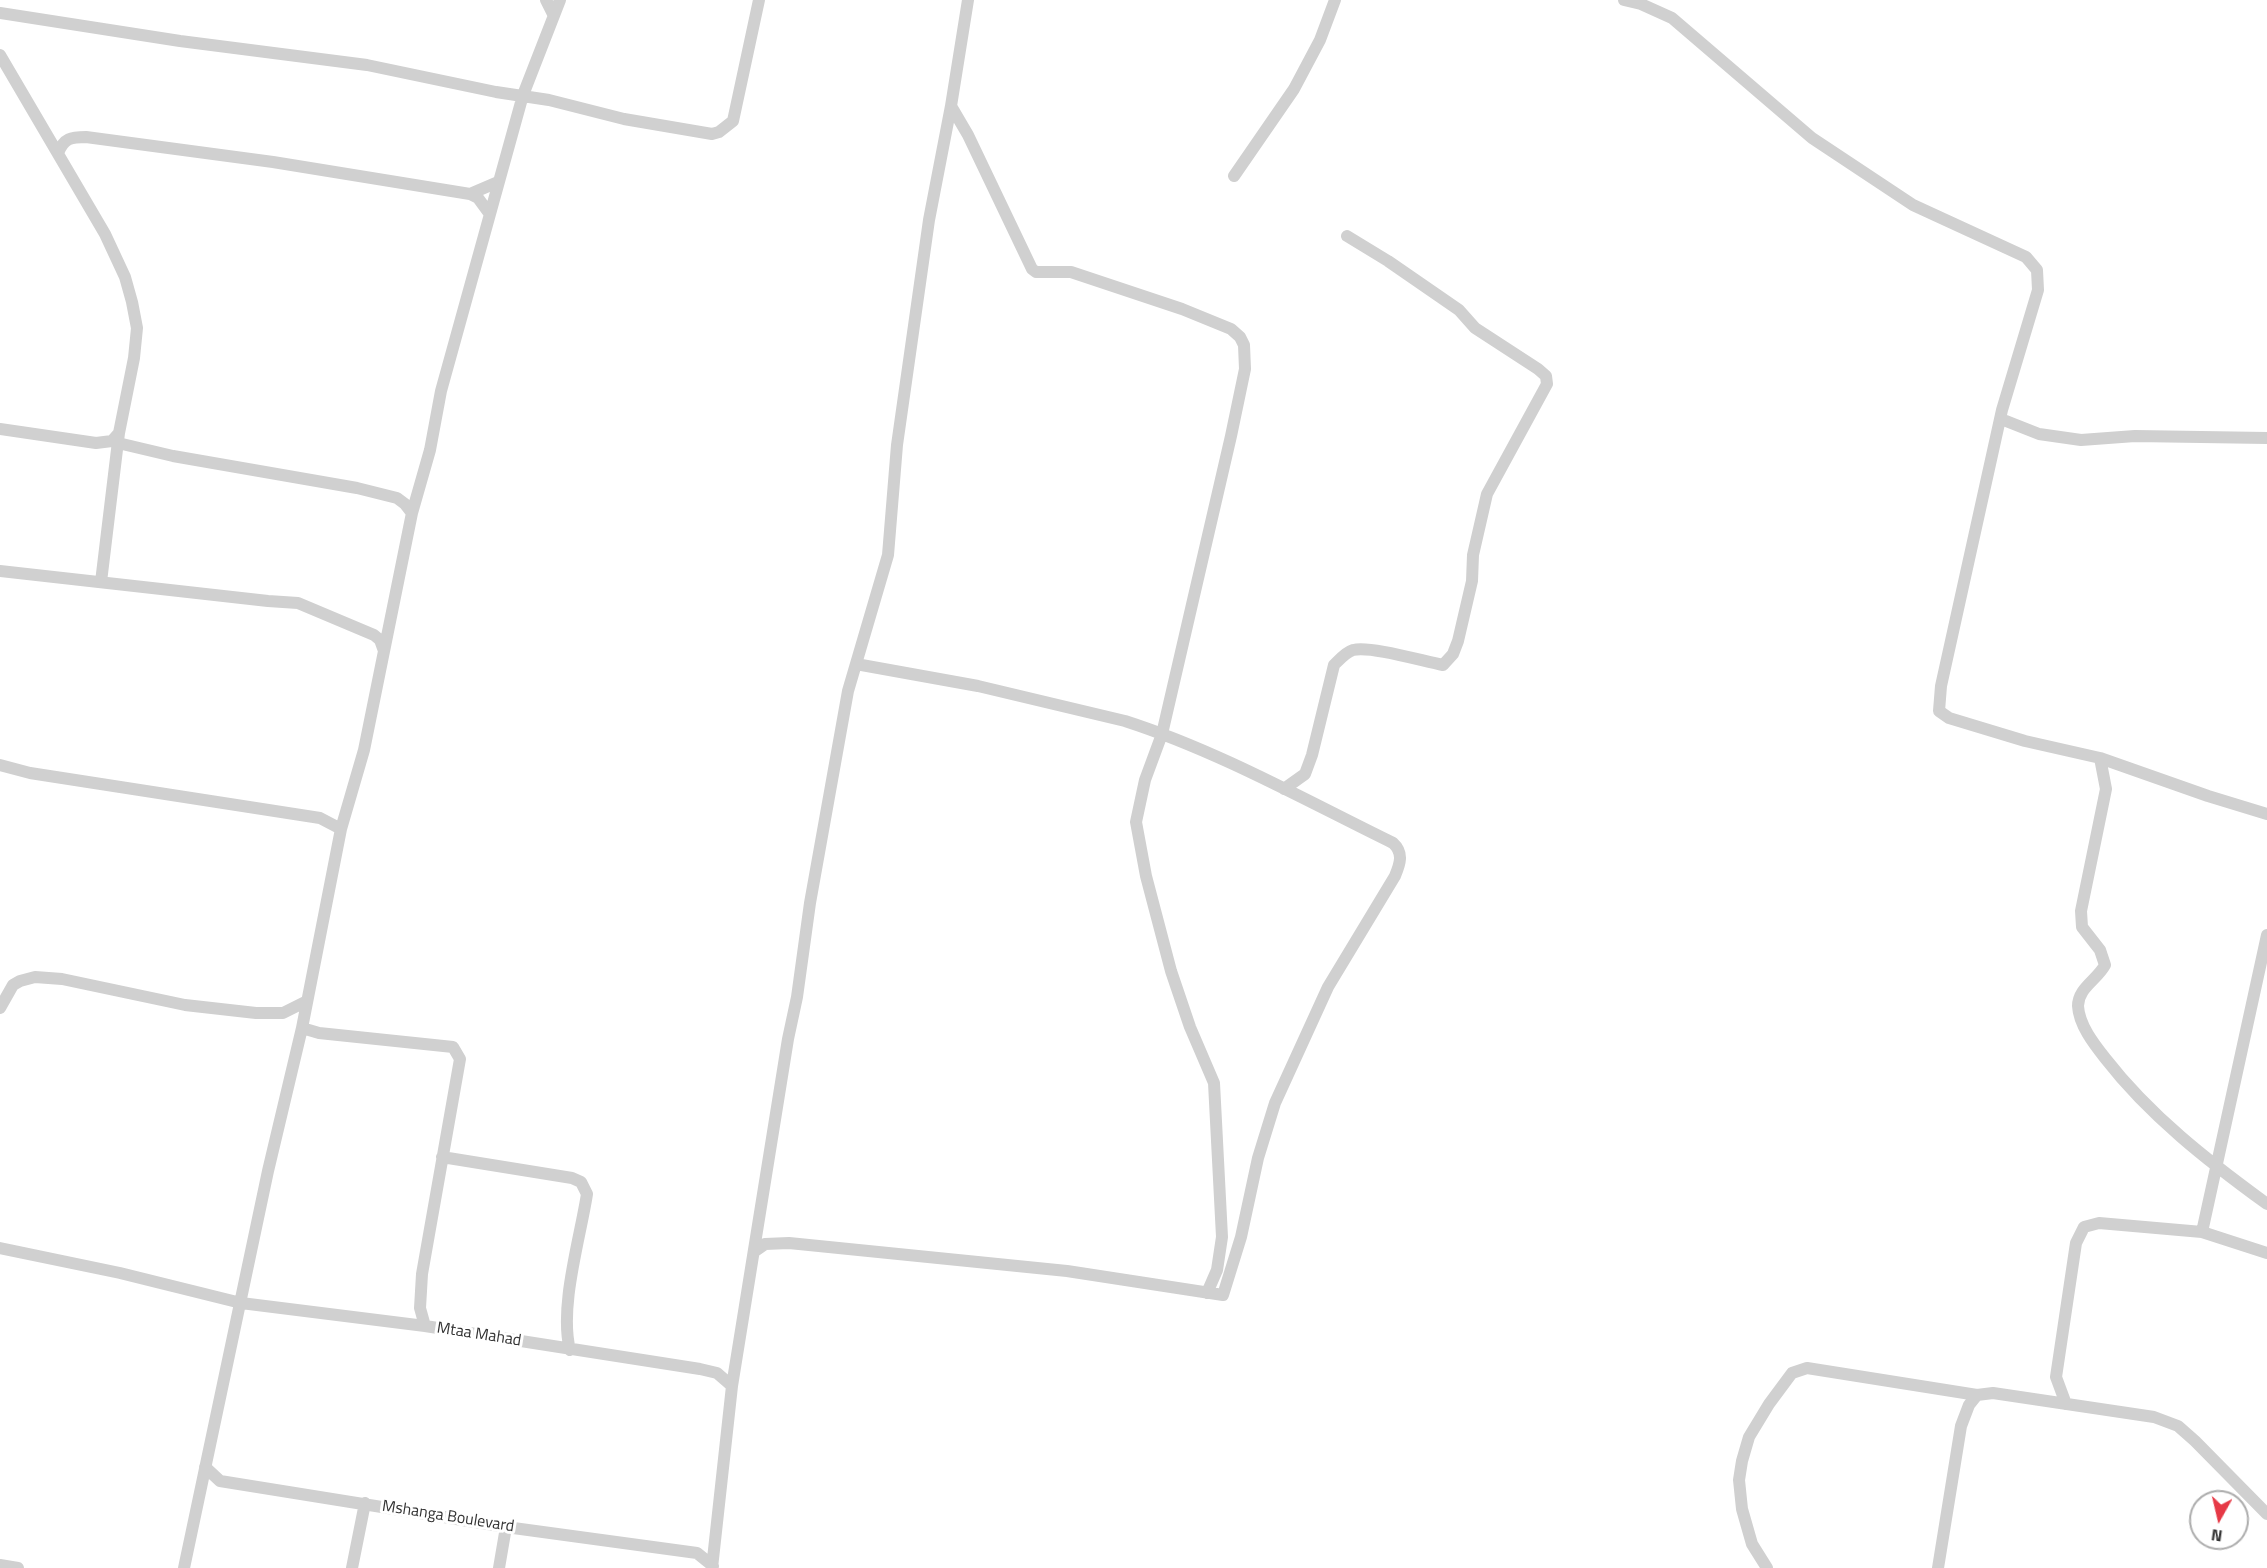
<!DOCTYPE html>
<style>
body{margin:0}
#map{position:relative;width:2267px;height:1568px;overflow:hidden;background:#fff;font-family:"Titillium Web",sans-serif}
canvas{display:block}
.north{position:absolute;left:2189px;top:1490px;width:60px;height:60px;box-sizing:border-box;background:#fff;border:2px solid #adadad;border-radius:50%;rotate:188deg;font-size:16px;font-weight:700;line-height:24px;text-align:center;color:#333}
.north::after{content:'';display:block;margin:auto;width:21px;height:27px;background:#e63946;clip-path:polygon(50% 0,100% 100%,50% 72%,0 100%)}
</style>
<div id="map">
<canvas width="2267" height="1568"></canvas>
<div class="north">N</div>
</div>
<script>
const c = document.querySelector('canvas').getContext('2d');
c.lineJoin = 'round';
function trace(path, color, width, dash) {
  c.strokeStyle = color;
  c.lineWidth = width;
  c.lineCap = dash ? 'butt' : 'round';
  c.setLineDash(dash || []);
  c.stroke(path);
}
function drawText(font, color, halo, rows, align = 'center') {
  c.font = font + ' "Titillium Web",sans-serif';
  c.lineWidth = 6;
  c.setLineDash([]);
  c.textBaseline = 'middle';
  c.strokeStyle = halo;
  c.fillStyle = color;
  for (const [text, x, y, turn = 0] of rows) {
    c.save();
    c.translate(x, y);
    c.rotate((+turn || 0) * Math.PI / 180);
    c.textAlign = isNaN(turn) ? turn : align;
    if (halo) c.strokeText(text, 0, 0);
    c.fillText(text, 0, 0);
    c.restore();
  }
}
trace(new Path2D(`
 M546 0 553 14
 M1624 0 1641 4 1672 18 1812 138 1913 205 2026 257 2037 270 2038 290 2002 410 1941 686 1939 711 1949 718 2025 741 2100 758 2208 796 2267 814
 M0 13 180 41 367 65 496 92 549 100 624 119 712 134 719 132 733 121 759 0
 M0 55 105 234 125 277 132 302 137 328 134 358 119 433 101 582
 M951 106 968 135 1032 269 1036 272H1071L1182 309 1231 329 1240 337 1244 345 1245 369 1231 436 1162 734 1145 780 1136 822 1146 876 1171 971 1190 1027 1214 1083 1222 1237 1217 1270 1207 1293
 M58 153C64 138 71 137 86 137L273 162 470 194 478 198 489 213
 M1234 176 1294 89 1320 40 1335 0
 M470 194 498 182
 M2001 419 2039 434 2081 440 2135 436 2267 438
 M0 429 96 443 112 441 119 433
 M118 443 173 456 357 488 397 498 405 504 412 513
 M0 571 268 601 298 603 374 635 380 640 384 651
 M2100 758 2106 789 2081 911 2082 927 2100 950 2105 965C2097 980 2078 988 2078 1006 2079 1025 2094 1044 2105 1058 2150 1116 2208 1161 2267 1204
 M0 765 30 773 320 818 341 829
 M1284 789 1305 774 1312 755 1334 665C1340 659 1346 652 1353 650 1372 646 1422 661 1443 665L1453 654 1458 641 1472 581 1473 555 1487 494 1547 384 1546 376 1538 369 1475 328 1459 310 1388 261 1347 236
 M0 1008 13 985 20 981 35 977 62 979 185 1005 256 1013H283L305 1002
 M302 1028 319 1033 453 1047 460 1059 422 1274 420 1308 425 1326
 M442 1157 572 1178 581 1182 587 1194C580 1239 559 1307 570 1350
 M2202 1232 2267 935
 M0 1248 120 1273 241 1303 425 1326 700 1369 717 1373 732 1386
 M755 1251 765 1244 789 1243 1067 1271 1223 1295 1241 1237 1258 1158 1275 1103 1328 987 1395 876C1400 864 1404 853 1393 843 1305 800 1218 751 1125 721L978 686 856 664
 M2066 1404 2056 1377 2076 1243 2084 1227 2099 1223 2202 1232 2267 1253
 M205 1467 220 1481 506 1527 697 1553 713 1566
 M0 1565 18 1568
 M184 1568 268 1171 302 1028 341 829 364 750 412 513 430 450 441 391 523 95 560 0
 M352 1568 365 1503
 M499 1568 506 1527
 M712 1568 732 1386 788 1039 797 997 810 903 848 691 888 555 897 445 929 220 951 106 968 0
 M1767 1568 1752 1544 1742 1509 1739 1480 1742 1461 1749 1437 1769 1404 1792 1373 1807 1368 1977 1395
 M1938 1568 1961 1426 1969 1405 1977 1395 1993 1393 2154 1417 2178 1426 2195 1441 2267 1514`), '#d0d0d0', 12);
drawText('16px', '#333', '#fff', [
 ["Mtaa Mahad",479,1335,9],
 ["Mshanga Boulevard",448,1517,9]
]);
</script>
